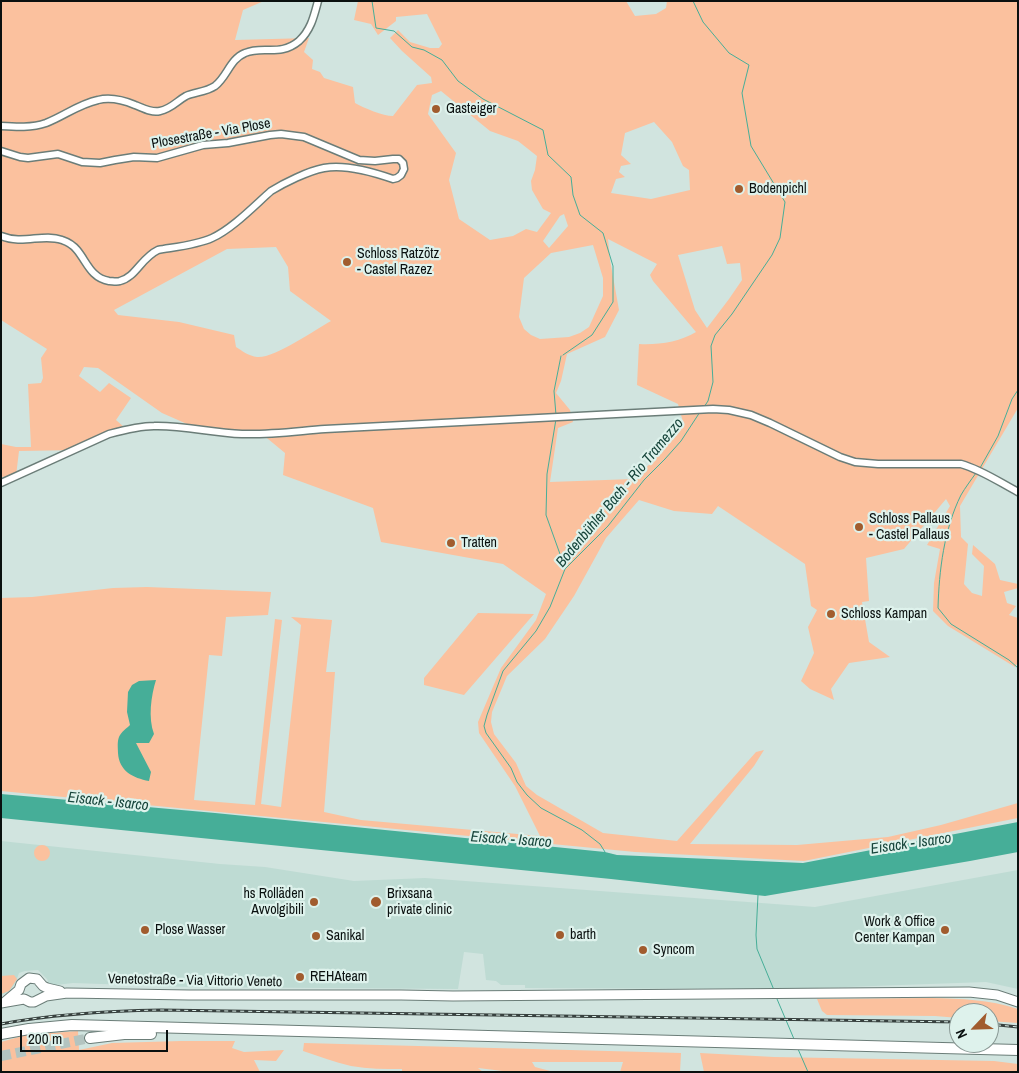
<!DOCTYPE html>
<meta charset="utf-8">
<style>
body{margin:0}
#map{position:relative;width:1019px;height:1073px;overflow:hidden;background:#d1e4df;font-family:"Archivo Narrow",sans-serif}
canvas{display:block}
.frame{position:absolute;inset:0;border:2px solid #0a100f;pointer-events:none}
.north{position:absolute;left:949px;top:1003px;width:50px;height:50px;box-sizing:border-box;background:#def2ec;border:1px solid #899894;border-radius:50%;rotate:246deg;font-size:14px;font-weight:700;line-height:20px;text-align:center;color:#0a100f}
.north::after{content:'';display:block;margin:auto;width:18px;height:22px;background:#a15c2e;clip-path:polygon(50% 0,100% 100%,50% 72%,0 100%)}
.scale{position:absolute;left:20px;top:1030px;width:148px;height:22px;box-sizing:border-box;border:2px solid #0a100f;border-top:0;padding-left:6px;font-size:15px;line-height:18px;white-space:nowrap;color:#0a100f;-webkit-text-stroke:4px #def2ec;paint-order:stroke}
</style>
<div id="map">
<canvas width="1019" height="1073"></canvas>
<div class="frame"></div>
<div class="north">N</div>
<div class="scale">200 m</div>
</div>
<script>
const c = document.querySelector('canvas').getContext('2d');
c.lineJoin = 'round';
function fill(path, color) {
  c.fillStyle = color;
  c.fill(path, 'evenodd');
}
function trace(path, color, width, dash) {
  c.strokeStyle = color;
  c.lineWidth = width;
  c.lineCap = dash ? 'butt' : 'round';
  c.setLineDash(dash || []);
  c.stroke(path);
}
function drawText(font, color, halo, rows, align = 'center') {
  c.font = font + ' "Archivo Narrow",sans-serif';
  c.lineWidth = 4.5;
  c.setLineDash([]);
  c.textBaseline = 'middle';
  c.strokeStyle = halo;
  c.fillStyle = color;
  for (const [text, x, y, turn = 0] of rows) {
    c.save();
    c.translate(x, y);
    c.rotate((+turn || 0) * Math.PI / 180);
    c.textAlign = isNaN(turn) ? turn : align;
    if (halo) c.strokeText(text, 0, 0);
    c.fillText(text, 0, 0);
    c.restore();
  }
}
fill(new Path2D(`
 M1 841 220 864 265 867 354 881 425 878 815 907 1018 870V989L986 982 789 989 525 988V985H501L496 981 486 980 483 954 464 952 458 989 188 987 73 983 56 985 49 984 47 979 38 970 25 971 19 973 15 984 9 992 1 995Z`), '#bedbd3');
fill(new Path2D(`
 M1 1H264L243 10 235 40 309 38 304 52 313 60 312 69 320 72 324 78 353 87 355 103C364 108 383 116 393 116L417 85 432 83 431 77 402 51 390 38 398 30 410 42 430 48H439L442 44 427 14 396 17V21L378 35 371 24 354 20 358 1H626L635 16 656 14 666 8 667 1H1018V408L960 506 961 537 968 544 964 584 972 593 982 596 984 566 972 554 973 545 995 564 1000 580 1018 584V588L1004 592 1007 603 1016 606 1009 615 1018 618V662L1015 667 948 626 933 611 934 583 940 549 927 545 950 506 946 499 904 549 866 558 869 601 862 602 869 642 890 657 849 663 831 689 834 700 810 689 801 681 814 653 808 627 817 610 811 606 805 564 718 506 712 514 674 511 639 500 606 538 574 596 545 639 507 676 492 712 491 722 494 734 516 763 526 786 537 795 603 833 677 841 756 752 764 750 754 766 690 844 797 845 888 837 941 825 1018 803V818L804 861 635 852 1 791V598L32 597 113 588 147 587 271 592 268 615 226 617 222 656 209 655 194 800 255 805 275 619 282 620 261 804 281 807 301 625 291 617 332 620 326 672H335L324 812 361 820 540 836 515 786 479 733 478 722 501 668 536 620 546 594 503 564 381 542 373 508 283 475 285 453 262 434 203 431 162 413 98 368 84 367 79 376 100 392 109 383 131 398 116 420 124 427 80 450 19 451 16 476 1 477V444L16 447H31L28 384 41 383 43 378 41 358 47 349 1 320ZM441 91 490 131 518 141 537 156 535 170 531 181 532 190 543 209 551 213 537 232 526 229 513 236 490 240 459 219 449 180 456 153 428 114 432 95ZM654 122 672 142 683 166 689 170 690 190 651 199 611 193 616 179 625 177 619 172 621 166 631 164 621 155 625 133ZM564 214 568 226 549 248 543 241 560 216ZM608 239 657 264 650 275 653 281 696 332C680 342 658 345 639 344L637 385 678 404 683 422 650 464 633 479 550 482 558 428 573 422 570 410 556 393 561 381 567 354 605 337 619 310 610 260ZM593 245 603 278V296L589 327 580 333 569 337 540 339 531 335 524 329 519 317 524 278 551 253ZM722 246 727 264 740 263 742 280 729 299 707 328 695 310 678 255ZM276 247 288 267 290 291 331 321C315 330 273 359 257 357 249 356 242 351 236 347L234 335 179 322 118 315 114 310 227 249Z
 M478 613 534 614 464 695 424 685V678Z
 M34 853a8 8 0 1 1 16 0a8 8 0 1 1-16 0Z
 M14 975 17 979 9 991 1 994V976Z
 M931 998C962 999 988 999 1018 1009V1023L989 1021V1013H959V1018L935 1016 827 1015 822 1011 817 999Z
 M78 1031 79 1050 112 1043 181 1041H235L232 1048 244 1052 284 1050 276 1061 254 1060 260 1072H1V1042L26 1035Z
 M304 1043 646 1052 681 1053 680 1072H620L623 1062H532L535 1067 554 1072H511L478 1068 483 1072H402V1069C385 1069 368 1069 351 1066 334 1062 319 1056 303 1051Z
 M700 1053 774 1057 994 1061 1018 1064V1072H704Z`), '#fbc19e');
fill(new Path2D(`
 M156 680C151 696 148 718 154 734L149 743H136L151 772 149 781C133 778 119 771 118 753 118 748 117 742 119 737 121 732 127 728 130 725L127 712 128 692 132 685 139 681Z
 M1 794 215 813 605 852 617 855 803 863 1018 822V852L970 861 765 896 611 879 1 818Z`), '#46ae98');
trace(new Path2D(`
 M372 1 376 28 394 31 412 47 424 50 442 60 458 81 483 99 543 130 548 155 571 177 573 195 580 215 603 233 613 266V302L592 335 563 355
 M693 1 703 22 729 53 749 65 742 93 751 146 785 202 780 238 772 255 732 314 715 335 711 346 713 382 708 401 704 407
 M556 415 554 391 561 356
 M556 419 547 474 546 515 565 568
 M980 468 998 436 1012 399 1018 390
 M976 473C971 480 965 488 961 495 944 529 939 571 938 608L951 624 1009 660 1018 668
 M605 852 600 844 582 830 541 808 527 795 517 782 511 768 486 733 484 726 487 715 503 671 536 631 550 607 565 569 608 526 644 480 665 459 681 441 700 412
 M758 895 756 935 757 949 774 990
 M777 999 794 1039
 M798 1049 808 1072`), '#46ae98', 1);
trace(new Path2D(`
 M1 1056 90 1038`), '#b3c4c0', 10, [10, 5]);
const tertiary = new Path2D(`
 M1 126C16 127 32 128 46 123 64 116 79 104 98 100 110 97 123 100 135 105 143 108 151 113 160 111 171 109 177 101 186 96 195 92 206 92 215 86 227 77 230 59 245 53 263 45 280 57 299 41 311 30 314 16 318 1
 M1 151 20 157 28 158 58 154 82 162 100 163 115 160 134 157 157 158 203 145 228 143 270 135 281 134 304 137 359 160 375 161 393 159H399L403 163 404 169 401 175 397 178 393 179C373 172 345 164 324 168 308 171 284 183 271 191 254 206 232 229 212 238 197 245 175 247 158 250 141 258 136 277 120 281 117 282 112 281 109 281 91 278 87 262 77 250 73 245 68 242 62 240 43 233 23 245 1 236
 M1 483 109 434C124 430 139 426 154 426 183 425 212 433 242 434 269 435 298 431 325 429L713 409 729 410 751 415 770 423 840 457 855 462 878 464H961C982 470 999 482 1018 492`);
const primary = new Path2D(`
 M6 1001 19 990 21 984 29 978 37 979 43 986 47 988 60 991
 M1 1003 24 999 30 1002H34L46 996 67 993 189 995H401L453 996 969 992 997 995 1018 1002`);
const motorway = new Path2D(`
 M1 1034 29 1029 72 1025 1018 1050
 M90 1038 124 1034H151`);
trace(tertiary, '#6b7d78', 9);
trace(primary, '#6b7d78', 11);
trace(motorway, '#6b7d78', 12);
trace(tertiary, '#fff', 6);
trace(primary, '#fff', 9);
trace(motorway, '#fff', 10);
const rail = new Path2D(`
 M1 1024C54 1014 107 1011 161 1010L959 1022
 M989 1024 1018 1027`);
trace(rail, '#37403e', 3);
trace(rail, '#def2ec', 1, [4]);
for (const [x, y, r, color] of [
 [436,109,5,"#a15c2e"],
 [739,189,5,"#a15c2e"],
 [347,262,5,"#a15c2e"],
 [859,527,5,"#a15c2e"],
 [451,543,5,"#a15c2e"],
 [831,614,5,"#a15c2e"],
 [314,902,5,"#a15c2e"],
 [376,902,6,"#a15c2e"],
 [145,930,5,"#a15c2e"],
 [945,930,5,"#a15c2e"],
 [560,935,5,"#a15c2e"],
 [316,936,5,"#a15c2e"],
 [643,950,5,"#a15c2e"],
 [300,977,5,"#a15c2e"]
]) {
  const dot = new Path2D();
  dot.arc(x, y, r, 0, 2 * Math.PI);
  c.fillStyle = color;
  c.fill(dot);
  trace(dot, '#def2ec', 2);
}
drawText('14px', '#0a100f', '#def2ec', [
 ["Gasteiger",446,109],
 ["Bodenpichl",749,189],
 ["Schloss Ratzötz",357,254],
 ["- Castel Razez",357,270],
 ["Schloss Pallaus",869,519],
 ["- Castel Pallaus",869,535],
 ["Tratten",461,543],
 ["Schloss Kampan",841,614],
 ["hs Rolläden",304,894,"right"],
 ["Avvolgibili",304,910,"right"],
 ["Brixsana",387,894],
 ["private clinic",387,910],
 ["Work & Office",935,922,"right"],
 ["Center Kampan",935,938,"right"],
 ["Plose Wasser",155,930],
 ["barth",570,935],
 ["Sanikal",326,936],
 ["Syncom",653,950],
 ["REHAteam",310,977]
], 'left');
drawText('14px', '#0a100f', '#def2ec', [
 ["Plosestraße - Via Plose",211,134,-10],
 ["Venetostraße - Via Vittorio Veneto",195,981,1]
]);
drawText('italic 15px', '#17453b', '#def2ec', [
 ["Bodenbühler Bach - Rio Tramezzo",620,493,-50],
 ["Eisack - Isarco",108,802,6],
 ["Eisack - Isarco",511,840,4],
 ["Eisack - Isarco",911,844,-8]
]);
</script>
